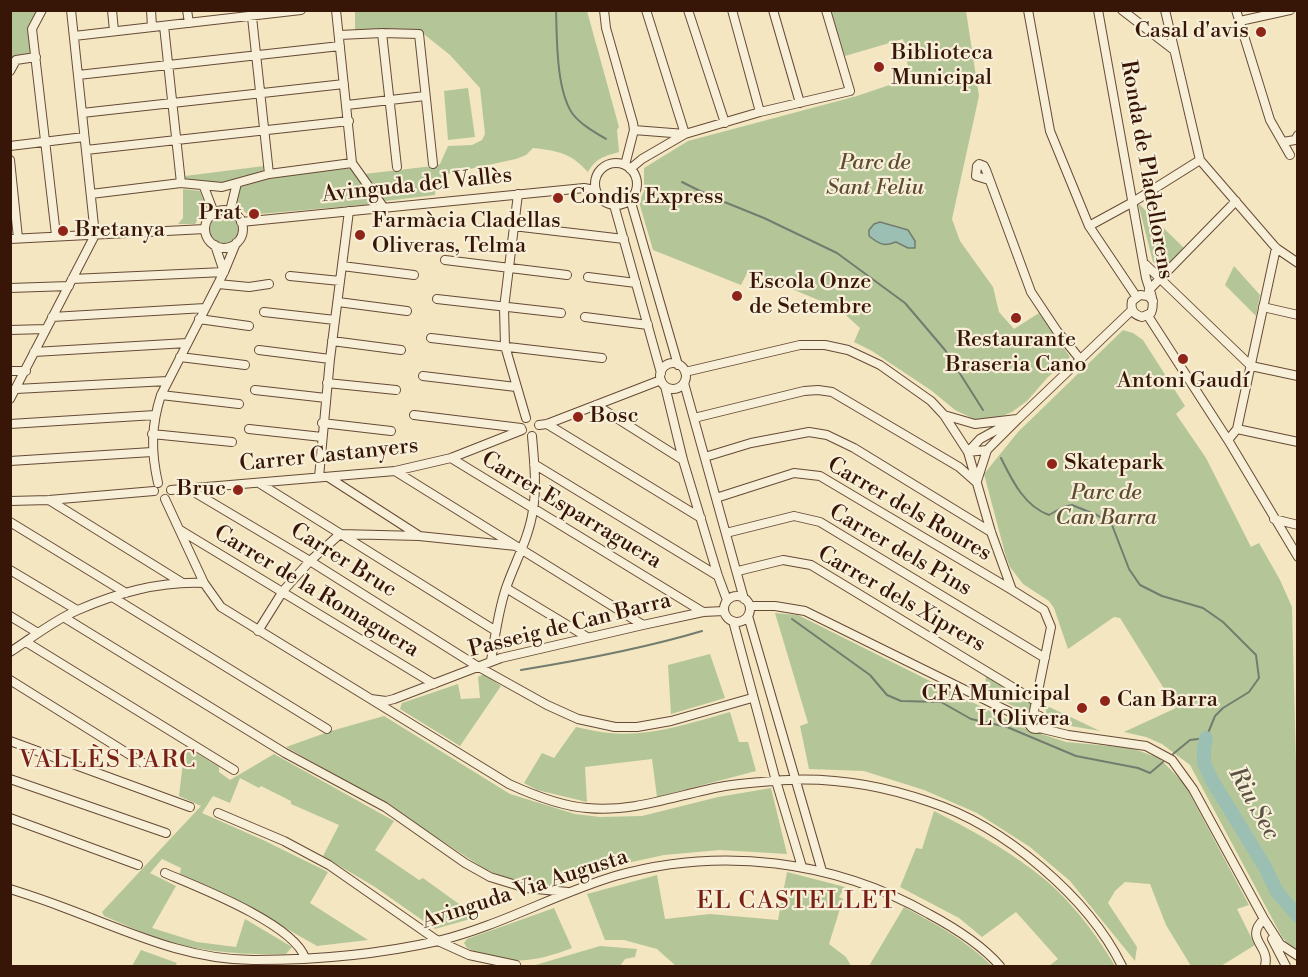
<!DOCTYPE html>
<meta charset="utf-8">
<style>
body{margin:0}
#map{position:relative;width:1308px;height:977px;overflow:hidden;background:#f3e6c1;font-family:"Libre Bodoni",serif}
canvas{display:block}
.frame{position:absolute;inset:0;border:12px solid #381607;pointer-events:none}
</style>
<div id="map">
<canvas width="1308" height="977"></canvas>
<div class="frame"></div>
</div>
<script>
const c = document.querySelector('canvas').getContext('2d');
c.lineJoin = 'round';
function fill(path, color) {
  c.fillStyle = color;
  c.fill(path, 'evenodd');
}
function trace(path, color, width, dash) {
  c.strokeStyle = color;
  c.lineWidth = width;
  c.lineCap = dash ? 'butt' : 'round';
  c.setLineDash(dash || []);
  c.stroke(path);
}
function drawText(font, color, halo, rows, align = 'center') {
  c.font = font + ' "Libre Bodoni",serif';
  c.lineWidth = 4.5;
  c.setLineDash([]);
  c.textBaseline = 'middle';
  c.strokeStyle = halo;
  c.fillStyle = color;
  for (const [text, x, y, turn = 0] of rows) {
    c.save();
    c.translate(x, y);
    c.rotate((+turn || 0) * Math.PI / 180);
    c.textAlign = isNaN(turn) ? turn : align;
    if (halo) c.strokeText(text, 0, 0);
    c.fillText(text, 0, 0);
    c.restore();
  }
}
fill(new Path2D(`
 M10 11H37L28 26 31 55 13 57 11 61Z
 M355 11H587L619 127 617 130 619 152C605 156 596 158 588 172 571 153 558 151 533 148L526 155 516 159 451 173 436 180 435 195 385 201 364 174 433 166 440 164 448 146 472 145 482 140 485 134 480 88 450 55 420 31 355 30Z
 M831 11H966L979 96 952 219 960 241 993 287 999 312 1014 329 1039 313 1070 357 1048 377 1027 401 1012 412 1000 417 978 421 955 410 932 391 872 351 854 342 860 328 838 308 748 271 741 285 653 250 639 202 644 191V168L688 141 857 96 910 78 903 39 845 56Z
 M468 88 475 137 448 140 444 91Z
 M264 166 263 172 221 183 186 179 185 176Z
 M351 168 374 204 248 215 236 203 240 187 271 178Z
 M183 189 200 191 206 207 195 224H178L183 218Z
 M1138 203 1184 248 1162 271 1153 262Z
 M208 229a16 16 0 1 1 32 0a16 16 0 1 1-32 0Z
 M1234 266 1260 295 1256 316 1225 285Z
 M1123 330 1133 333 1143 340 1185 406 1176 414 1206 458 1251 547 1259 543 1280 580 1292 607 1298 844 1297 951 1293 949 1282 937 1190 765 1162 744 1146 737 1124 732 1176 708 1120 618 1114 617 1068 649 1054 608 1049 601 1023 584 1010 567 1006 557 984 474 1018 432Z
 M775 613 798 615 1026 729 1066 742 1131 748 1159 758 1184 783 1249 905 1237 909 1255 945 1221 966H1191L1166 925 1150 884 1125 882 1115 891 1108 903 1137 947 1135 961 1070 881 1030 847 977 813 924 790 864 771 809 769 800 726 808 723Z
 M710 654 725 698 671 714 668 665Z
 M484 674 501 686 460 746 400 709 402 703 458 684 461 699 480 698 478 677Z
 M986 675 1030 701 1032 705 1031 709 1023 711 985 692Z
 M1045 705 1100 731 1059 724 1047 716Z
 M730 712 739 742H748L756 771 657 797 652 759 585 767 587 802 537 790 524 783 542 753 554 758 576 727C587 729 598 732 609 733 650 737 691 723 730 712Z
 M384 716 510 794 575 814 600 817 642 816 718 797 771 788 787 854 720 850 664 855 618 865 575 879 558 880 553 886C529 883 507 880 485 869L378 799 286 747 331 731Z
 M185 746 219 767V772L230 780 274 754 394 821 375 850 419 880 423 878 477 917 435 929 375 887 323 856 339 825 291 804V801L261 786 259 788 240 778 230 803 213 796 202 813 263 840 328 872 310 903 368 940 317 946 231 897 180 874 181 868 162 859 150 873 176 886 152 928 197 942 236 947 245 919 292 947 286 954C243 955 197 952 156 938 138 931 121 923 104 916L102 912 201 806 179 796Z
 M934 811C969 829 1003 847 1034 871 1067 895 1095 932 1115 966H1049L1058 959 1016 912 982 937 959 918 900 887 916 848 922 849Z
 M787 872 845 887 839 897 843 899 829 944 846 957 851 966H676L657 949 624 940H605L587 894 657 875 665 919 710 914 778 920Z
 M904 907C936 924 967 941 992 966H869Z
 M554 908 572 948C534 963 505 966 467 948L464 943 467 939Z
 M600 946 637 949 635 957 625 959 620 966H532Z
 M141 950 177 963 175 966H132Z`), '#b4c698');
const water = new Path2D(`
 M880 222 908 230 915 241V248H908L896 242C884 247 879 244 869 236V230L874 224Z`);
fill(water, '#9bc0b3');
trace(water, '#737c6e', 1.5);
trace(new Path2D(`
 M556 10C557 39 556 88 572 113 580 124 594 132 606 139
 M682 182 712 197 764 218 837 253 905 303 945 350 983 410
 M1001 458C1012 480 1024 506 1049 515L1063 507 1072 505 1097 515 1112 525 1129 569 1140 585 1162 596 1203 608 1223 622 1256 655 1259 678 1249 692 1223 708 1215 716 1206 738 1190 740 1173 754
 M792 619 870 675 887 695 901 701 941 702 971 719 1007 727 1076 756 1138 768 1150 773 1163 762
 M521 670C582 660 642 649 702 631`), '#737c6e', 2);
trace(new Path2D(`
 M1206 738 1204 750V763L1213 782 1265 867 1277 892 1298 916`), '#9bc0b3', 14);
const minor = new Path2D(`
 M42 10 32 29 56 235
 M112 10 114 31
 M151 10 152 27
 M187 10 189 23
 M336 10 352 163 384 208
 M604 10 606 28 633 123 634 130 625 165
 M688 10 725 123
 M732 10 760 112
 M773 10 800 103
 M1028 10 1050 131 1089 226 1136 296
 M1098 10 1146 278C1149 289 1156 302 1151 313L1142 317C1134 315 1130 310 1132 301L1140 295 1148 296 1153 301
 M1122 10 1174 50
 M1165 10 1200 160 1276 248 1298 263
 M1236 10 1270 120 1290 155
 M252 17 269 174
 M1240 21 1290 10
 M164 26 181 183
 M382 33 397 167
 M339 35 382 33 419 34 433 164
 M74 36 301 10
 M10 71 16 60 36 57
 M78 75 340 46
 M347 105 425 96
 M82 113 344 84
 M634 130 685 134 760 112 850 91 826 10
 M1283 142 1295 140 1298 135
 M10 146 84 137
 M86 150 349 121
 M10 160 18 238
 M595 184a21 21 0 1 1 42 0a21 21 0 1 1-42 0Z
 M630 169 642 159 685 134 646 10
 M989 180 976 176 977 166 979 164 984 166 986 170 1031 292 1057 331 1080 359
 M204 187 214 213
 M91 194 181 183 222 187 269 174 352 163
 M518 194 504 308 505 346 526 418
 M630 199 678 365
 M614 205 661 373
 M205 229a19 19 0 1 1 38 0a19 19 0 1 1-38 0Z
 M230 211 237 183
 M241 222 584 188 595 190
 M513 226 624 239
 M1089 226 1133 202 1200 160
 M10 239 205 229
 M215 245 224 272
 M445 260 567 275
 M1145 264 1251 366 1298 376
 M342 266 414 275
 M290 276 340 281
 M588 277 636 283
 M72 279 224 272
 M218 284 249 287 269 284
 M10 288 69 286
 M1149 290 1236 201
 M437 299 561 313
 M338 302 407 311
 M1263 307 1298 315
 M264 312 335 320
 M1148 316 1228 440 1298 557
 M52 317 205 308
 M585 317 648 325
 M199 319 249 326
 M10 330 46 329
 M431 338 602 358
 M332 341 401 350
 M259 350 330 359
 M34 352 187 343
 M180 357 245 365
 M660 376a13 13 0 1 1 26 0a13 13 0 1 1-26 0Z
 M10 371H26
 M685 372 800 345H825L848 350 880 365 931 401 944 415 968 452 991 532 1012 590 1044 610 1051 627 1033 716
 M423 376 516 387
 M327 383 396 390
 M684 383 744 599
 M665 386 683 460 718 576 727 600
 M16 389 167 381
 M255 390 326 398
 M161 395 239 404
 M10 399 95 235 71 10
 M596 405 683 460
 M414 415 521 428
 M944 415 975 424 1017 419
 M694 418 804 391 818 390 832 392 959 467 976 482
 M322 423 391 431
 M10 424 155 415
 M547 424 701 518
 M539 425 547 424 661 380
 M249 429 322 437
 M1237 429 1298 442
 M152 434 232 442
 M1228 440 1237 429 1276 248
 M968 452 987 450 1018 419 1132 310
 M968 452 980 439 1011 422
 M705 457 751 443 809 432 827 435 854 448 991 532
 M451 458 703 612
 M10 461 152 452
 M534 464 718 576
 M395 471 643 625
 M319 477 330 359 349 211
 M328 477 418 535
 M977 481 987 450
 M158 483C151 452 151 426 161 395L224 272 236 243
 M259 483 496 631
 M189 489 310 561 477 666 547 705 578 719 615 727H637L671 721 752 698
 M171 490 395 471 451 458 522 430
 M716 498 794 473 820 476 1012 590
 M165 499 204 583 221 607 509 784C533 795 560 806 587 808 634 813 679 794 725 786 737 784 749 783 761 782 818 775 876 783 930 802 1004 826 1088 897 1122 966
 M49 500 181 582
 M10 501 49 500 154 491
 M1274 519 1298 525
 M10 522 126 593
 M180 530 434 684
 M726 533 794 516 820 522 1045 658
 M10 570 77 610
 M738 571 783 560 811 565 1037 702
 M506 588 587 637
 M724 609a13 13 0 1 1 26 0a13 13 0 1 1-26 0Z
 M114 598 327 729
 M750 606H775L805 611 1014 714 1030 725
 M10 616 38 633
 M748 616 822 871
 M65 618 285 753 385 807 465 863 490 877 526 888 568 892
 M733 621 776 781 802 867
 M258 631 283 591 310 561 340 534 419 536 516 546
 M26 642 234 770
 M10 652C32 638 54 620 78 610 117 593 161 581 204 583
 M491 661C495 636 498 612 506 588 515 562 529 538 533 510 537 485 534 460 532 436
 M10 680 143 763
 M371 699 386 701 394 699 501 658 643 625 703 612 724 611
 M1029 722a7 7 0 1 1 14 0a7 7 0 1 1-14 0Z
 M1039 728 1068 735 1146 746 1172 760 1193 789 1264 919 1280 944 1298 956
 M10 741 190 807
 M10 779 166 833
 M218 813 284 841 329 865 438 941 469 955 516 965
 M10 818 138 865
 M165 873C198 887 294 924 305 958
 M10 889C29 895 47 901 65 908 127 931 188 961 256 960 315 960 380 954 438 941 500 926 555 894 615 876 720 846 834 860 929 914 955 928 981 944 1000 966
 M1264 919C1243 939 1271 946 1265 966
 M1272 939 1286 966`);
trace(minor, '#674a36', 10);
trace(minor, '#f7efd7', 8);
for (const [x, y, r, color] of [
 [1261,32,6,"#8f2418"],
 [879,67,6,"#8f2418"],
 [558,198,6,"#8f2418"],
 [254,214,6,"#8f2418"],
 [63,231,6,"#8f2418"],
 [360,235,6,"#8f2418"],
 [737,296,6,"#8f2418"],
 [1016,318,6,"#8f2418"],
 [1183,359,6,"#8f2418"],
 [578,417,6,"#8f2418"],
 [1052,464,6,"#8f2418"],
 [238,490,6,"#8f2418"],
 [1105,701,6,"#8f2418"],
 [1082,708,6,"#8f2418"]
]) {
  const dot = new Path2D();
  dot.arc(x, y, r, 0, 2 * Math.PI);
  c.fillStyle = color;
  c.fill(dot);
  trace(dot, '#f7efd7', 2);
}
drawText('22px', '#381607', '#f7efd7', [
 ["Casal d'avis",1249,32,"right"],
 ["Biblioteca",891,54],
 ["Municipal",891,79],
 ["Condis Express",570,198],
 ["Prat",242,214,"right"],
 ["Farmàcia Cladellas",372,222],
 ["Oliveras, Telma",372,247],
 ["Bretanya",75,231],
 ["Escola Onze",749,283],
 ["de Setembre",749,308],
 ["Restaurante",1016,341,"center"],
 ["Braseria Cano",1016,366,"center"],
 ["Antoni Gaudí",1183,382,"center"],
 ["Bosc",590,417],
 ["Skatepark",1064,464],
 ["Bruc",226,490,"right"],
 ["CFA Municipal",1070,695,"right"],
 ["L'Olivera",1070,720,"right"],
 ["Can Barra",1117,701]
], 'left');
drawText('italic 22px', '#5d4b32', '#f7efd7', [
 ["Parc de",875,164],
 ["Sant Feliu",875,189],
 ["Parc de",1106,494],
 ["Can Barra",1106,519]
]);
drawText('22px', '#381607', '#f7efd7', [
 ["Ronda de Pladellorens",1146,170,80],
 ["Avinguda del Vallès",417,186,-6],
 ["Carrer Castanyers",329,456,-6],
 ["Carrer dels Roures",909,510,30],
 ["Carrer Esparraguera",571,511,31],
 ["Carrer dels Pins",900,551,30],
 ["Carrer Bruc",343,561,32],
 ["Carrer de la Romaguera",316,592,31],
 ["Carrer dels Xiprers",901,600,30],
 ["Passeig de Can Barra",570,626,-14],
 ["Avinguda Via Augusta",525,890,-18]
]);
c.letterSpacing = '1.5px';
drawText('24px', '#7a1f14', '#f7efd7', [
 ["VALLÈS PARC",108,761],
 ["EL CASTELLET",797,902]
]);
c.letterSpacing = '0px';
drawText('italic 24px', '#5b5243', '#f7efd7', [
 ["Riu Sec",1253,804,61]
]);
</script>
